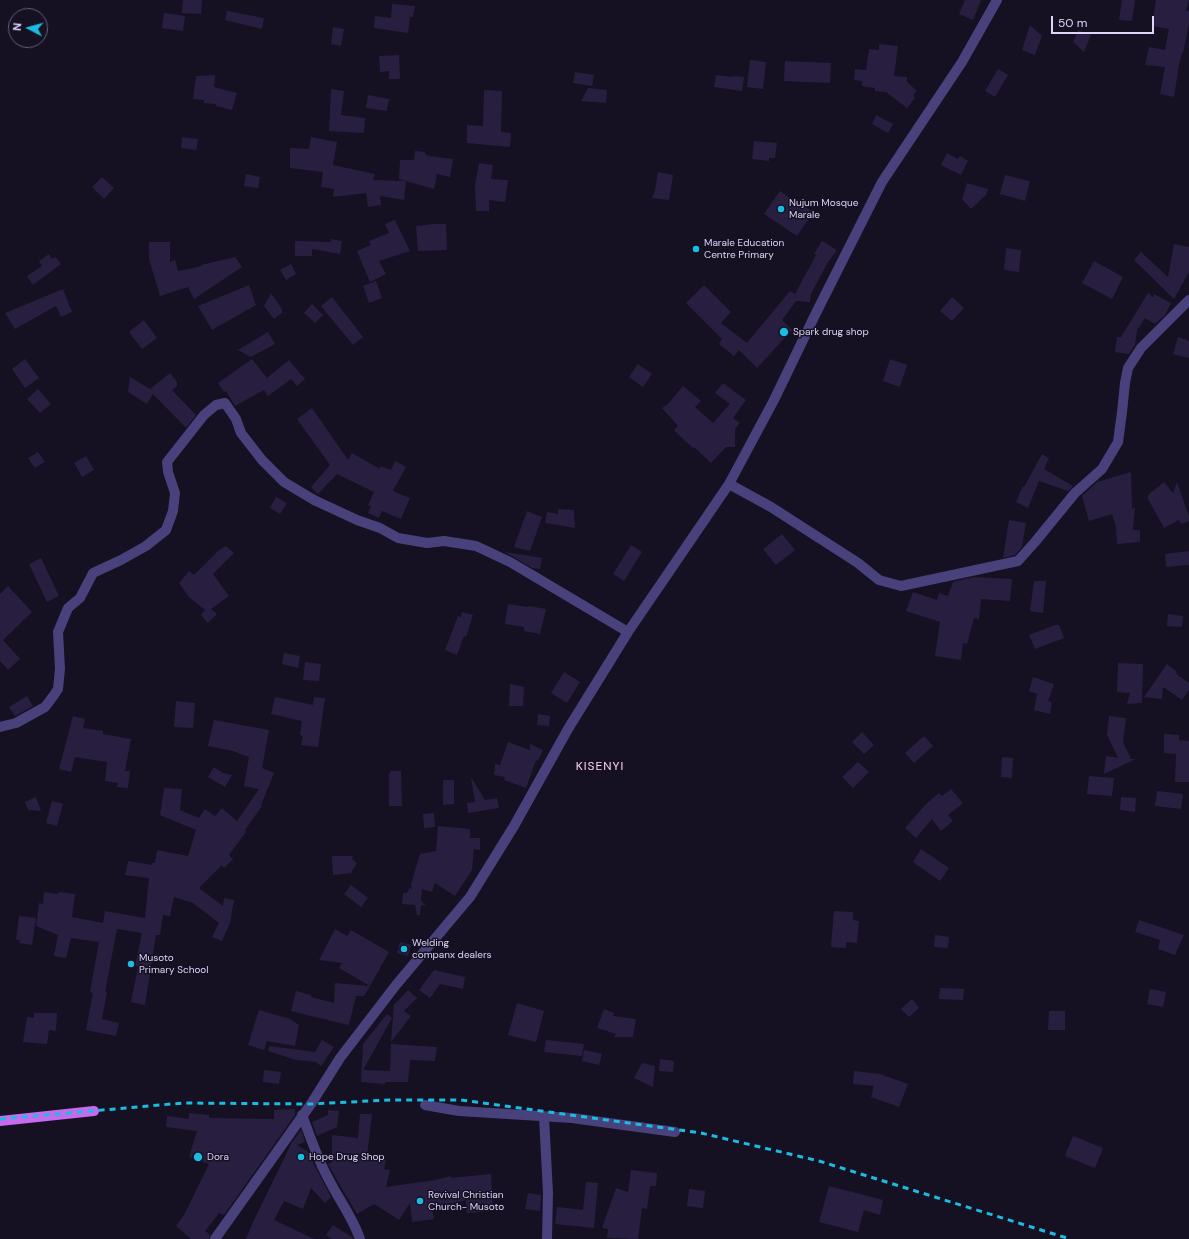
<!DOCTYPE html>
<style>
body{margin:0}
#map{position:relative;width:1189px;height:1239px;overflow:hidden;background:#151022;font-family:"DM Sans",sans-serif}
canvas{display:block}
.north{position:absolute;left:8px;top:8px;width:40px;height:40px;box-sizing:border-box;background:#151022;border:1px solid #655f78;border-radius:50%;rotate:276deg;font-size:11px;font-weight:700;line-height:16px;text-align:center;color:#ddd6fa}
.north::after{content:'';display:block;margin:auto;width:14px;height:18px;background:#1bbce1;clip-path:polygon(50% 0,100% 100%,50% 72%,0 100%)}
.scale{position:absolute;left:1051px;top:16px;width:103px;height:18px;box-sizing:border-box;border:2px solid #ddd6fa;border-top:0;padding-left:5px;font-size:12px;line-height:14px;white-space:nowrap;color:#ddd6fa;-webkit-text-stroke:3px #151022;paint-order:stroke}
</style>
<div id="map">
<canvas width="1189" height="1239"></canvas>
<div class="north">N</div>
<div class="scale">50 m</div>
</div>
<script>
const c = document.querySelector('canvas').getContext('2d');
c.lineJoin = 'round';
function fill(path, color) {
  c.fillStyle = color;
  c.fill(path, 'evenodd');
}
function trace(path, color, width, dash) {
  c.strokeStyle = color;
  c.lineWidth = width;
  c.lineCap = dash ? 'butt' : 'round';
  c.setLineDash(dash || []);
  c.stroke(path);
}
function drawText(font, color, halo, rows, align = 'center') {
  c.font = font + ' "DM Sans",sans-serif';
  c.lineWidth = 3;
  c.setLineDash([]);
  c.textBaseline = 'middle';
  c.strokeStyle = halo;
  c.fillStyle = color;
  for (const [text, x, y, turn = 0] of rows) {
    c.save();
    c.translate(x, y);
    c.rotate((+turn || 0) * Math.PI / 180);
    c.textAlign = isNaN(turn) ? turn : align;
    if (halo) c.strokeText(text, 0, 0);
    c.fillText(text, 0, 0);
    c.restore();
  }
}
fill(new Path2D(`
 M183 0H202L201 14 182 13Z
 M965 0H981L973 20 959 14Z
 M1122 0H1135L1132 21 1119 20Z
 M1156 0H1189L1186 11H1189V24L1183 53H1182L1179 65 1174 97 1160 94 1165 67 1145 65 1149 47 1165 50 1169 29 1152 26Z
 M392 4 415 6 413 17H410L408 33 374 28 375 16 391 18Z
 M227 11 264 18 262 29 225 20Z
 M164 13 185 16 183 31 162 28Z
 M1030 25 1042 36 1035 55 1022 50Z
 M333 27 344 29 341 46 331 44Z
 M1078 30 1091 35 1084 52 1073 42Z
 M879 44 898 46 894 76 907 77V82L917 91 913 96 915 98 907 108 886 92 875 91V88L862 86V81L854 80 855 69 866 70 869 49 879 50Z
 M399 55 400 79H389V71L380 72 379 56Z
 M750 60 766 62 763 89 747 87Z
 M785 61 831 63 830 83 784 81Z
 M998 69 1008 75 995 97 985 91Z
 M575 72 594 75 592 86 573 83Z
 M215 75 214 87 237 93 232 110 216 106V104L204 103V100L193 99 196 76Z
 M716 75 732 77 733 76 744 77 742 91 714 87Z
 M588 88 607 90 606 103 581 101Z
 M331 89 344 91 341 115 365 118 364 133 329 131Z
 M484 90 502 91 501 132 511 133 510 147 467 143V125L483 126Z
 M368 95 389 99 387 111 366 108Z
 M876 115 893 124 888 133 872 124Z
 M182 137 198 139 196 150 181 148Z
 M311 137 337 142 333 165 375 174 373 180 406 181 404 200 380 196 381 205 368 207 366 193 333 197 334 189 321 187 323 172 290 168V148L309 149Z
 M754 141 777 143 775 158H769V161L752 159Z
 M415 151 425 152V154L429 156 453 159 450 177 437 174 434 189 399 179 400 160H414Z
 M947 153 958 159 960 156 968 161 961 175 941 165Z
 M479 163 493 165 491 179 508 180 505 202 489 200V211H476L475 185Z
 M658 172 673 175 669 200 652 198 655 190Z
 M246 174 260 177 258 188 244 186Z
 M1005 175 1030 181 1025 201 1000 194Z
 M102 177 114 188 104 199 92 187Z
 M967 183 988 189 986 195 971 209 962 199Z
 M780 191 801 206 802 204 813 212 797 236 764 214Z
 M395 220 410 251 379 261 386 274 370 282 357 251 371 245 369 241 389 233 385 224Z
 M435 224H446L447 250 418 251 416 226Z
 M331 239 342 241 340 254 312 249V256H295V241L331 242Z
 M822 241 837 250 828 262 811 294 810 302 796 301 782 320 792 330 757 368 739 350 734 356 719 344 722 339 686 303 704 285 731 312 721 323 747 343 790 291 795 294 816 255 814 254Z
 M149 242H170V262L175 260 178 271 202 266 201 265 235 257 242 267 194 299 188 287 160 296 149 259Z
 M1174 244 1189 247V272L1174 299 1134 260 1141 252 1168 277Z
 M1006 248 1021 250 1019 272 1004 270Z
 M49 254 52 259 56 257 61 264 33 285 27 276 42 266 39 261Z
 M1094 261 1123 277 1112 299 1082 283Z
 M291 264 296 274 286 280 280 270Z
 M376 281 382 298 369 303 363 286Z
 M249 285 256 305 212 330 198 306Z
 M63 289 72 312 61 317 56 306 15 329 5 313Z
 M271 293 282 309V313L274 319 264 306Z
 M1148 293 1153 297 1154 294 1171 303 1165 315 1155 324 1145 318 1137 330 1135 345 1129 354 1115 352 1117 337H1121Z
 M332 297 363 337 353 345 321 306Z
 M952 297 964 308 952 321 940 311Z
 M312 304 323 315 315 323 304 313Z
 M144 320 157 338 142 349 129 332Z
 M268 332 275 344 251 357 238 350Z
 M1178 337 1189 341V358L1173 354Z
 M25 359 39 378 25 388 12 369Z
 M252 359 267 378 289 360 305 379 297 386 291 379 268 396 264 390 235 406 226 391 224 392 218 383Z
 M890 359 907 365 900 387 883 381Z
 M638 364 652 374 643 387 629 377Z
 M170 373 177 382V386L172 390 196 415 186 428 153 394 147 404 128 392 130 377 150 389Z
 M723 383 746 400 733 418 740 423 735 429V447H726L711 463 694 447 693 448 681 437 674 430 678 426 662 408 668 404 683 386 701 401 695 407 713 423 730 404 715 393Z
 M38 389 51 404 40 413 27 399Z
 M312 408 348 460 352 453 380 469V466L391 470 395 461 406 467 393 491 410 498 401 519 382 511 379 518 368 513 371 506 368 505 374 492 337 474 318 494 311 487 330 465 297 419Z
 M38 452 45 462 35 468 28 458Z
 M1042 454 1049 458 1044 469 1073 486 1068 491 1039 481 1028 508 1016 502 1023 486 1024 487Z
 M86 456 94 470 82 477 74 463Z
 M1131 472 1132 509 1135 507 1133 530H1140V542L1117 544 1116 527 1112 514 1089 521 1082 496 1097 482Z
 M1164 482 1173 493 1177 482 1189 516V521L1181 524 1179 520 1164 528 1148 499V495Z
 M276 497 287 503 280 514 270 508Z
 M558 509 574 510 575 528 545 523 547 512 558 514Z
 M527 511 542 517 530 551 514 547Z
 M1009 520 1026 523 1022 547 1015 555 1003 558Z
 M782 534 795 550 776 565 763 549Z
 M631 545 642 552 624 581 613 574Z
 M226 546 234 553 213 574 229 596 211 609 217 614 208 623 201 615 205 610 189 597 179 583 189 571 194 575 219 550Z
 M1189 551V565L1166 567 1165 554Z
 M505 552 542 558 540 569 532 568Z
 M41 558 59 596 47 602 29 564Z
 M975 577 1012 579 1010 601 981 599 979 619 974 618 967 644 963 643 961 660 935 656 940 622 906 611 913 592 937 600 939 593 948 596 953 582 968 578 970 579V578Z
 M1034 581H1046L1043 613 1030 611Z
 M8 586 32 612 3 640 20 659 8 670 0 661V594Z
 M508 604 528 607 529 606 546 609 540 634 524 631V627L505 624Z
 M462 612 473 615 466 637 464 636 457 655 445 650 458 616 461 617Z
 M1168 614 1183 616 1182 627 1167 626Z
 M1055 625H1059L1064 638 1035 649 1029 635Z
 M284 653 300 656 298 668 282 664Z
 M305 662 321 664 319 681 303 680Z
 M1118 663 1143 664 1142 703 1127 704 1130 693 1117 692Z
 M1167 664 1177 672 1176 674 1189 683V690L1182 700 1163 687 1162 699 1144 697Z
 M564 672 580 682 567 703 551 693Z
 M1033 677 1054 684 1048 701 1052 702 1050 714 1034 710 1037 694 1029 691Z
 M510 684 524 687 523 706H509Z
 M27 696 33 706 15 716 9 707Z
 M275 697 313 705 314 697 325 698 318 747 301 745 303 736 300 735 302 721 271 714Z
 M176 701 195 703 193 728 174 727Z
 M538 714 550 716 549 726 537 725Z
 M73 716 85 719 83 728 103 731V734L131 739 125 771H130L128 788 117 787 118 783 105 781 107 762 75 757 71 772 59 769Z
 M1109 716 1126 718 1123 742 1131 759H1136L1104 774 1106 756 1118 758 1107 735Z
 M214 720 269 730 262 768 274 773 261 805 262 806 245 830 246 832 229 855 233 859 224 868 222 865 199 888 223 906 224 898 234 900 230 923 222 941 212 937 219 923 193 903 174 897 170 916 163 915 160 935H156L145 1005 131 1002 138 967 135 966 142 933 117 929 105 992H107L102 1019 119 1023 116 1036 86 1030 93 993 90 992 99 942 71 938 66 958 54 956 58 935 36 926 39 903 43 904 44 892 58 894 59 892 75 894 72 917 103 923 105 911 145 918 149 878 125 875 128 861 152 865V863H155L157 850 188 856 196 830 160 815 164 788 182 789 180 810 199 818 205 809 215 816 222 808 237 821 259 789 244 786 249 757 233 751 208 746Z
 M862 732 874 745 864 754 852 742Z
 M1164 734 1179 735V740L1189 741V782H1175L1176 754 1164 753Z
 M924 736 933 746 914 763 905 753Z
 M508 742 530 750V744L543 750 538 761 536 760 526 788 504 780 505 777 494 775 495 764 500 765Z
 M1002 757 1013 758 1012 778 1001 777Z
 M858 762 869 772 853 788 842 777Z
 M214 767 223 773 232 775 225 787 208 777Z
 M390 771H401L402 806H389V774H390Z
 M1089 776 1114 778 1112 796 1087 794Z
 M471 777 485 800 497 798 499 808 468 813 467 803 475 802Z
 M443 780H454V804L443 805Z
 M951 789 963 803 948 815 953 821 941 831 932 819 916 838 905 828 926 804 939 793 942 796Z
 M1157 791 1183 794 1181 809 1155 806Z
 M36 797 41 811 28 810 25 802Z
 M1121 797 1136 798 1135 812 1120 810Z
 M52 801 63 804 57 826 46 823Z
 M434 813 435 827 424 828 423 814Z
 M438 826 470 829V838H480V850L474 849 472 870 455 896 435 883 432 892 422 889 421 900 426 906 421 905 420 915H417L415 905 402 904 403 893H407L410 887 412 890 411 884 420 854 436 851Z
 M921 849 949 868 940 881 913 862Z
 M332 856H353L352 859 357 863 351 873 333 875Z
 M351 885 368 898 361 907 344 894Z
 M834 911 853 912V920L859 921 857 943 846 942V948L831 947Z
 M19 916 36 918 32 945 19 943 20 940H16Z
 M1139 920 1184 935 1175 955 1158 949 1160 940 1135 932Z
 M335 929 347 936 351 930 389 952 370 986 339 968 342 963 319 960Z
 M935 935 949 937 948 948 934 947Z
 M400 942 411 945 408 956 397 953Z
 M434 970 465 977 463 989 440 984 430 998 419 990Z
 M335 983 370 986 364 996H356L350 1021 348 1025 291 1011 296 991 311 995V997L334 1003Z
 M940 988 964 989 963 1000 939 999Z
 M1150 989 1166 992 1163 1007 1147 1004Z
 M408 990 417 998 404 1011 411 1016 391 1042 394 1003 395 1004Z
 M912 999 919 1008 909 1017 901 1009Z
 M517 1003 544 1011 536 1042 508 1035Z
 M604 1009 614 1013 613 1016 636 1019 633 1037H614L616 1034 597 1028Z
 M259 1010 290 1019 299 1025 295 1046 267 1041 264 1050 248 1045Z
 M1049 1011H1065V1030H1048Z
 M34 1013H57L56 1031 49 1030 47 1044 23 1042 27 1017 34 1018Z
 M387 1014 392 1018 363 1070 390 1071 391 1044 437 1047 435 1061 410 1060 408 1082H385V1084L361 1082 363 1044Z
 M322 1040 334 1047 321 1066 316 1062 296 1060 268 1051 269 1046 315 1052Z
 M546 1040 584 1044 582 1056 544 1052Z
 M584 1050 602 1054 599 1065 582 1061Z
 M660 1059 674 1061 673 1072 659 1071Z
 M642 1063 655 1066 653 1087 634 1078Z
 M264 1070 281 1072 279 1084 263 1082Z
 M854 1071 880 1074 908 1084 899 1107 871 1097 874 1086 853 1084Z
 M295 1109V1115L224 1215 219 1213 205 1231 210 1235 209 1239H191L176 1226 184 1215 209 1164 189 1157 197 1131 166 1127 167 1116 189 1119V1113L209 1115V1118L274 1119V1110Z
 M328 1110 339 1111 337 1127 317 1136 312 1122 328 1115Z
 M360 1114H372L367 1156 377 1157V1158L386 1160 384 1169 390 1170 386 1187 435 1180 451 1176V1178L491 1174 493 1211 467 1213 466 1200 432 1209 434 1219 412 1222 410 1203 399 1220 374 1204 357 1214 341 1187 328 1164 332 1162V1135L358 1138Z
 M301 1130 305 1142 297 1145 307 1151 331 1197 325 1203 311 1188 303 1209 284 1201 274 1220 314 1239H246L253 1222 292 1142Z
 M1073 1136 1103 1148 1095 1168 1065 1156Z
 M631 1170 657 1173 656 1186H650L647 1209 642 1208 638 1239 607 1238 608 1229 602 1228 616 1188 628 1192Z
 M586 1182 598 1183 594 1228 555 1224 557 1207 583 1210Z
 M829 1186 883 1200 880 1215 864 1210 858 1232 819 1222Z
 M689 1189 705 1191 703 1208 687 1206Z
 M528 1193 541 1195 540 1211 525 1209Z
 M333 1225 352 1237 353 1239H332L326 1235Z`), '#281f40');
trace(new Path2D(`
 M729 484 771 507 858 563 879 580 901 586 1018 561 1035 542 1075 493 1102 469 1118 442 1122 412 1125 383 1128 368 1141 348 1189 300
 M0 727 16 723 45 707 54 695 58 689 60 669 58 632 68 608 80 598 93 573 121 560 146 546 166 530 173 511 175 493 168 472 167 462 204 415 216 405 225 403 236 419 241 433 262 460 284 482 314 500 357 520 380 528 398 538 427 543 444 541 476 546 510 562 628 632
 M425 1105 459 1111 572 1118 675 1132
 M302 1115C310 1136 317 1158 328 1178 338 1198 353 1218 360 1239
 M544 1117 548 1193 547 1239
 M215 1239 311 1104 340 1058 396 985 470 897 514 826 568 729 628 632 729 484 774 400 816 313 882 182 962 62 997 0`), '#48417b', 10);
trace(new Path2D(`
 M0 1121 94 1111`), '#c76aed', 10);
trace(new Path2D(`
 M0 1119 183 1103 311 1104 389 1100H461L701 1133 819 1161 1070 1239`), '#1bbce1', 3, [6, 5]);
for (const [x, y, r, color] of [
 [781,209,4,"#1bbce1"],
 [696,249,4,"#1bbce1"],
 [784,332,5,"#1bbce1"],
 [404,949,4,"#1bbce1"],
 [131,964,4,"#1bbce1"],
 [198,1157,5,"#1bbce1"],
 [301,1157,4,"#1bbce1"],
 [420,1201,4,"#1bbce1"]
]) {
  const dot = new Path2D();
  dot.arc(x, y, r, 0, 2 * Math.PI);
  c.fillStyle = color;
  c.fill(dot);
  trace(dot, '#151022', 1.5);
}
drawText('10px', '#ddd6fa', '#151022', [
 ["Nujum Mosque",789,203],
 ["Marale",789,215],
 ["Marale Education",704,243],
 ["Centre Primary",704,255],
 ["Spark drug shop",793,332],
 ["Welding",412,943],
 ["companx dealers",412,955],
 ["Musoto",139,958],
 ["Primary School",139,970],
 ["Dora",207,1157],
 ["Hope Drug Shop",309,1157],
 ["Revival Christian",428,1195],
 ["Church- Musoto",428,1207]
], 'left');
c.letterSpacing = '1px';
drawText('12px', '#fad8eb', '#151022', [
 ["KISENYI",600,767]
]);
c.letterSpacing = '0px';
</script>
